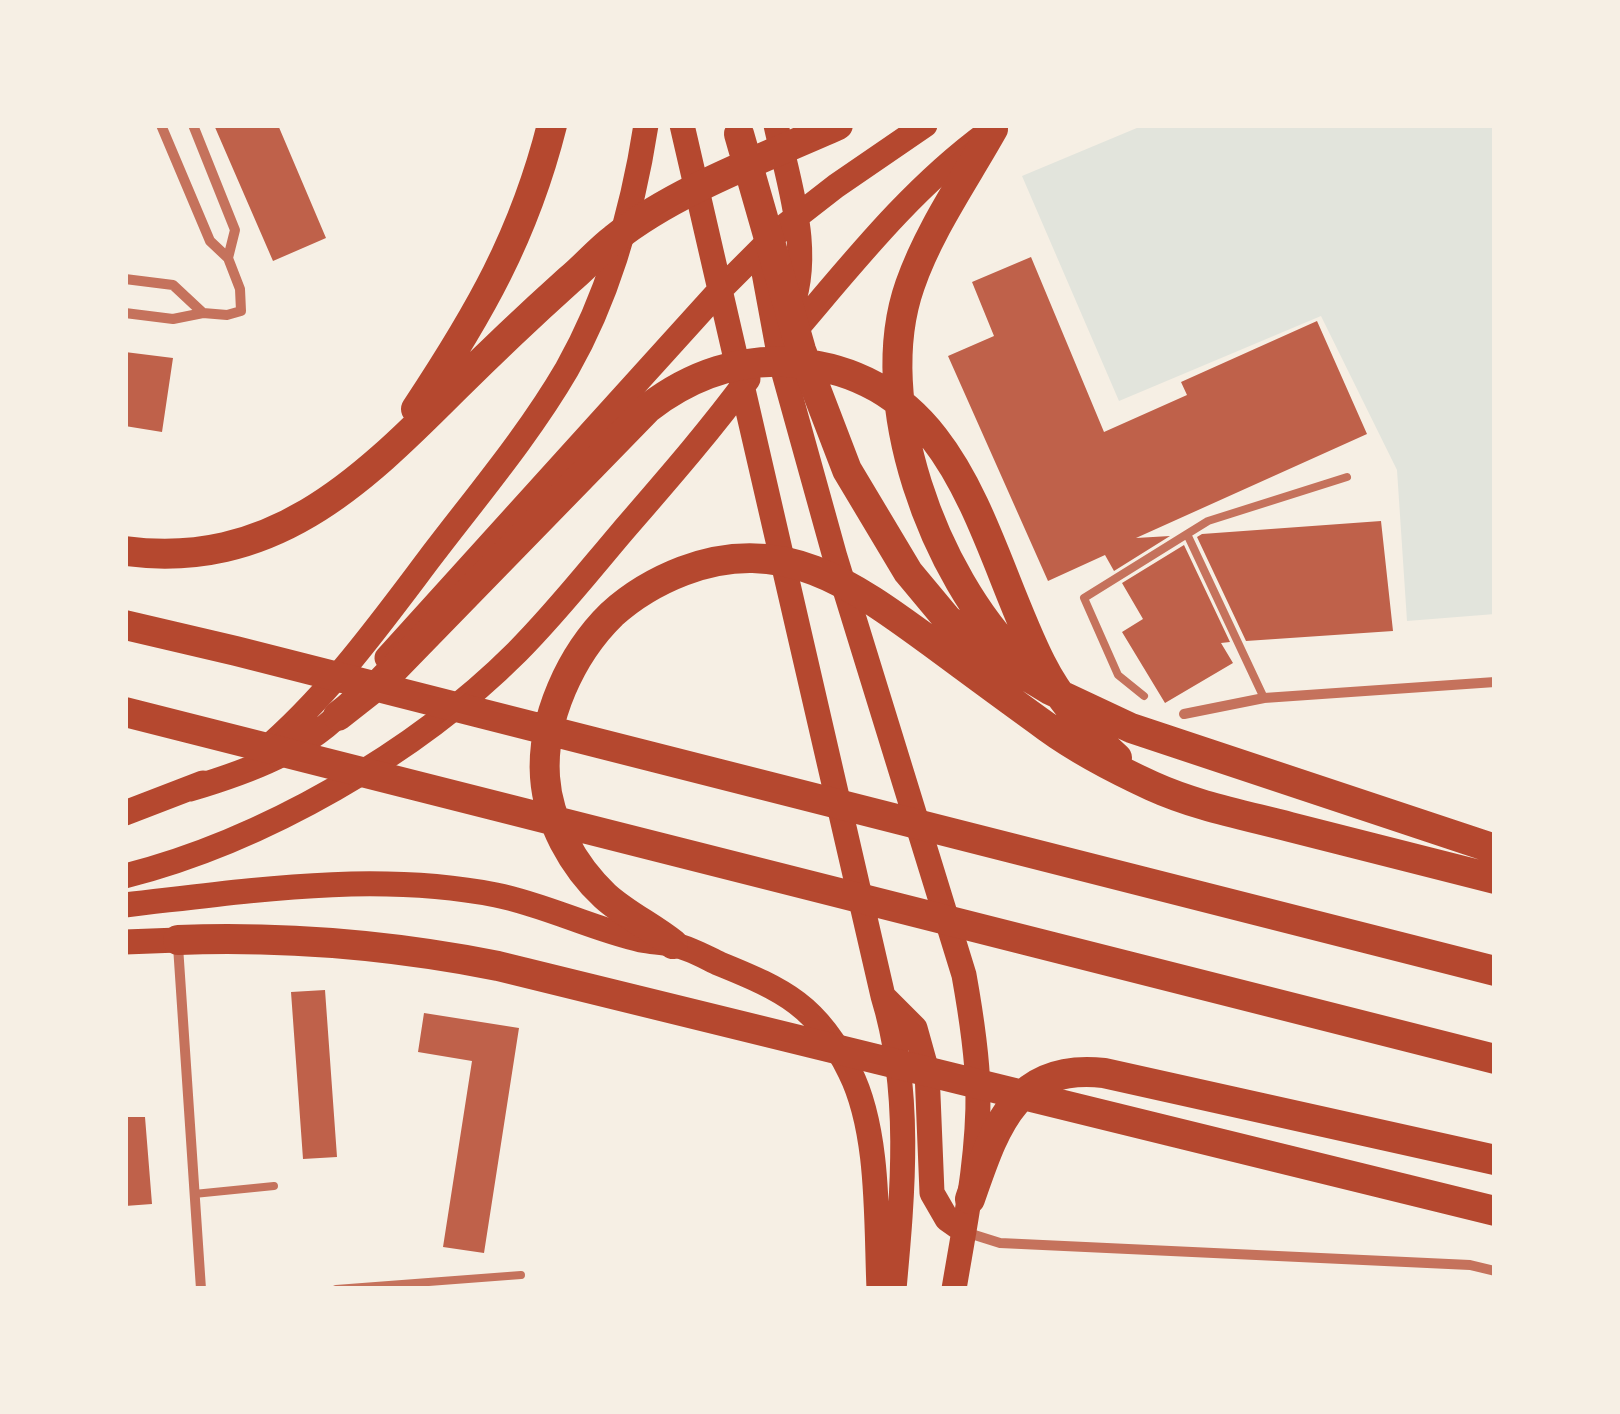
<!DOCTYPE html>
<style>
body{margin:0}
#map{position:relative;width:1620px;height:1414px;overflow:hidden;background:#f6efe4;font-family:Signika,sans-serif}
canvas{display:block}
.frame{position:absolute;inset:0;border:128px solid #f6efe4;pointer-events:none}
</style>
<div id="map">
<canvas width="1620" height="1414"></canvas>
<div class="frame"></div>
</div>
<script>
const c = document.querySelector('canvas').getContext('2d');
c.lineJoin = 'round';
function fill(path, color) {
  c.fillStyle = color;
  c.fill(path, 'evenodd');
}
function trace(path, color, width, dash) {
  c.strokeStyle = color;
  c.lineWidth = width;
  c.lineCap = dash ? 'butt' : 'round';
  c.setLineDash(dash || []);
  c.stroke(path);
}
fill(new Path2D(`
 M1144 125H1495V614L1407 621 1397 470 1321 316 1119 401 1022 176Z`), '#e2e4dc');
fill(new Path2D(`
 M214 125H278L326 238 273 261Z
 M1031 257 1104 432 1187 395 1181 382 1317 321 1367 434 1136 538 1170 536 1114 571 1105 555 1048 581 948 356 994 336 972 282Z
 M125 352 173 358 162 432 125 426Z
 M1381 521 1393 631 1246 641 1197 537 1202 534Z
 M1184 545 1230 642 1221 643 1233 663 1165 703 1122 632 1143 619 1122 583Z
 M325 990 337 1157 303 1159 291 992Z
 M424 1013 519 1028 484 1253 443 1247 472 1061 418 1052Z
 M125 1117H145L152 1204 125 1206Z`), '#bf614a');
trace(new Path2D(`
 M1144 696 1118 675 1084 598 1187 534
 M1264 698 1187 534 1208 521 1347 477
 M194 1194 274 1186
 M336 1289 521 1275`), '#c5725c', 8);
trace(new Path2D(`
 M193 125 235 230 228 258
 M125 279 173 285 203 313
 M125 313 173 319 203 313 227 315 241 311 240 289 228 258 210 241 161 125
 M1184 714 1264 698 1495 682
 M178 946 201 1289
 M965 1232 1000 1243 1470 1265 1495 1271`), '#c5725c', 10);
trace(new Path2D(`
 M682 125 883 996C912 1090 903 1192 894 1289
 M776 125C789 185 815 257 788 316
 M760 251 780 359 835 557 964 975C971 1014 977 1051 978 1090 979 1157 965 1223 954 1289
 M786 341C849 268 908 191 987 133
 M387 658 721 289 782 228 836 186 925 125
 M261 753C327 697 377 628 429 559 476 497 528 436 567 369 609 295 633 209 646 125
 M190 789C247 772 309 750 349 704
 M125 813 203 783
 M125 876C263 841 416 753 517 652 555 614 588 572 622 532 666 481 709 432 748 379
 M125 905C248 891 373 871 496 895 546 905 592 929 641 940 651 942 661 942 671 944 688 947 705 957 720 964 784 990 818 1006 850 1072 880 1132 876 1223 879 1289
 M125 942 178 940
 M885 998 915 1028 927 1071 932 1193 947 1219 964 1231`), '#b5482f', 25);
trace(new Path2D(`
 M993 129C965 179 929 230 910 285 869 401 934 576 1019 660
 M739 134 801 350 847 470 908 572 948 620 999 659 1050 690 1131 728 1495 849
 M416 409C479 314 524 236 552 125
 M125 551C271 570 359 484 453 390 491 352 529 316 569 280 585 267 598 251 614 239 673 191 769 156 838 125
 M125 625 236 651 1495 971
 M125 712 1495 1059
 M338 716 380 683 648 408C691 375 742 357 797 363 961 379 981 543 1041 663 1059 699 1087 731 1117 758
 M178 940C287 936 392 945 498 966L1495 1211
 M673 944C652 927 626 915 605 896 573 866 548 821 545 777 541 719 571 654 612 614 633 595 657 581 683 571 783 533 853 585 931 642 969 670 1008 699 1047 727 1080 751 1115 769 1152 786 1196 806 1244 815 1290 827 1358 844 1427 862 1495 879
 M970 1199C995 1128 1014 1063 1104 1073L1495 1160`), '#b5482f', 30);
</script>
